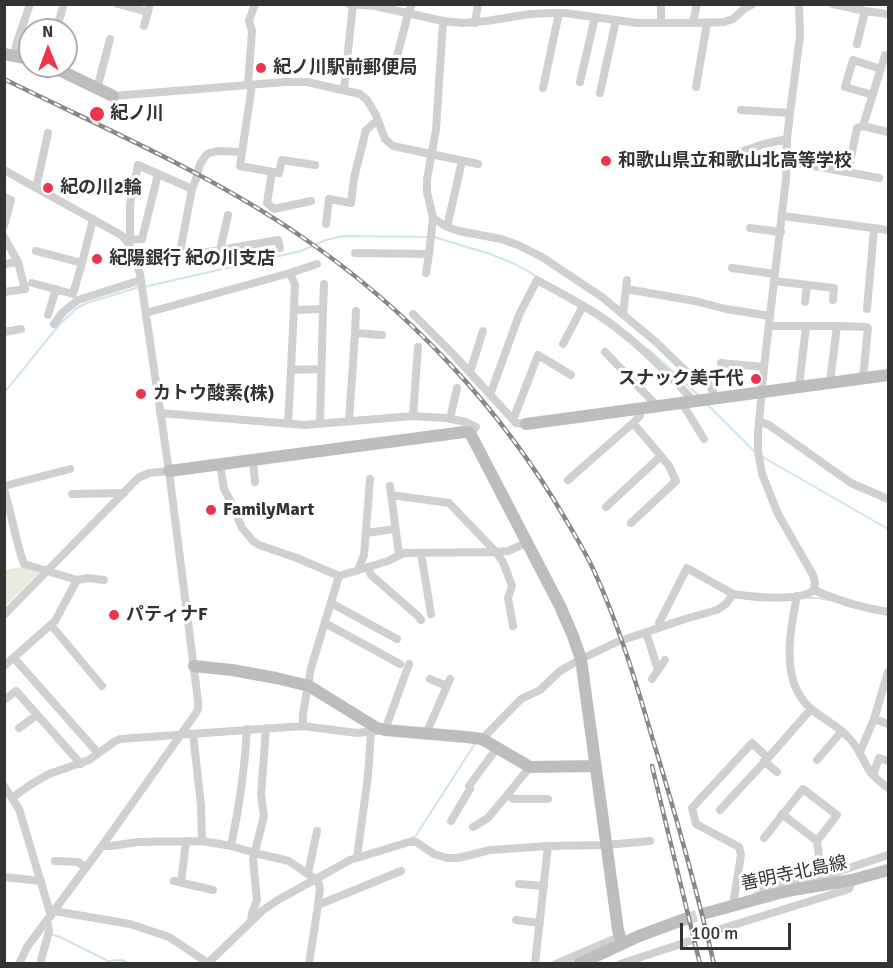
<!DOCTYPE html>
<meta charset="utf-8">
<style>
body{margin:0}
#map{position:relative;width:893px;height:968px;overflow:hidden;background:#fff;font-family:Signika,sans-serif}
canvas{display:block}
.frame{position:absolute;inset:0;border:6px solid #333;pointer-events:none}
.north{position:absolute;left:18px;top:18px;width:60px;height:60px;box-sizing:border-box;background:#fff;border:2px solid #adadad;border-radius:50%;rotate:359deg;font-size:16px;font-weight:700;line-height:24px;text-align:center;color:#333}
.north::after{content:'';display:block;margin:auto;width:21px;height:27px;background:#e9354e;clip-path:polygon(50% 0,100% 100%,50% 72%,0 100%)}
.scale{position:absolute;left:680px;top:923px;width:111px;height:27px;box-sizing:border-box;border:3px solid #333;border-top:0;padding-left:8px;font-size:18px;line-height:21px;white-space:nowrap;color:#333;-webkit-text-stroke:4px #fff;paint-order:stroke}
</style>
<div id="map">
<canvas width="893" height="968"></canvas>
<div class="frame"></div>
<div class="north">N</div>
<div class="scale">100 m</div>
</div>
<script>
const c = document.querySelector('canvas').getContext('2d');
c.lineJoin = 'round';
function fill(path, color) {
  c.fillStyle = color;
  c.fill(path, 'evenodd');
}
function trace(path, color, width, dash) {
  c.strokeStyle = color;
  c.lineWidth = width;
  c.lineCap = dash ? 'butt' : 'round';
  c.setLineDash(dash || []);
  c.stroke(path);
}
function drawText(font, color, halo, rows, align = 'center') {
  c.font = font + ' Signika,"Noto Sans JP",sans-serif';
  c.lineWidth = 6;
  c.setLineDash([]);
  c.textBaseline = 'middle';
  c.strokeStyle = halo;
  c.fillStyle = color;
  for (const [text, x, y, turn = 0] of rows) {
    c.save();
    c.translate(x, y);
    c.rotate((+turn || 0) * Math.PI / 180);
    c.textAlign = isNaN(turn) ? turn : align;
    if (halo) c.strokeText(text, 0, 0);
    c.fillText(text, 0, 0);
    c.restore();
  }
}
fill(new Path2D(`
 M21 567 39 573 5 607V570Z`), '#e7ecde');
trace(new Path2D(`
 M434 237 490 254 515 264 538 277
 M144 287 301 251 326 240 343 236 429 237
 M648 349 678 376 699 396
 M4 393 59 325 77 308 87 303 139 287
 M707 404 756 453
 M761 456 888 529
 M807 598H818L828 600
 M411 838 415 837 476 742
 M50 934 60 937 108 961 121 960 131 964`), '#cee4ee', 2);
trace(new Path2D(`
 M685 919 706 913`), '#d6d6d6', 12, [12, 6]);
trace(new Path2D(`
 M118 4 148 12
 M349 4 375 6 443 21 463 23 487 21 530 14 550 13H565L637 23H693L724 22 733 19 744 9 753 4
 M833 4 865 11 888 14
 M475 23 478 4
 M661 23V4
 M693 23 697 4
 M144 26 150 4
 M56 30 64 4
 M857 44 865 11
 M14 56 17 42 30 4
 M393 72 408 14 412 4
 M580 82 595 17
 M248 85 252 31 249 21 255 4
 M252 85 242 152 217 151 207 154 200 164 196 179 192 189 179 257 278 240 280 248
 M696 87 707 23
 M543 88 559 13
 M97 89 110 39
 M344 89 353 4
 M600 93 616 20
 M873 95 845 87 853 60 881 69
 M113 96 285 82H307L360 94 367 100 376 115 385 139 393 146 478 164
 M741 110 790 113
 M863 126 888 132
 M242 152 240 166 279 173 282 160 315 165
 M740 152 764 144 787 139
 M787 161 879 178
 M4 170 121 235 126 240 134 254 140 274 169 471 198 701V709L196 713 102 846 27 947 19 964
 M272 172 267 203 274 209 311 201
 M848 172 857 128 863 126 885 55
 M87 182 132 191
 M36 188 48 133
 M4 197 11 200 4 226
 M783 216 888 230
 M433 218 447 227 459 231 501 239 518 245 542 257 602 297 656 342 690 375 708 383 717 399
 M326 224 329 199 351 203 354 178 366 130 378 120
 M447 227 462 161
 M750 228 781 232
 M4 237 18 262 25 289 4 292
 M127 240 142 239 158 174
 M130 240V205L138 165 192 189
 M220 250 228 215
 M36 251 82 263 93 219
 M355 253 429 254 426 273
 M429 254 433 218 427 192V179L436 130 443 21
 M137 262 179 257
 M4 264 18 262
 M732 268 775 274
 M774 281 834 288 833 300
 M32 283 73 294 82 263
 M626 289 627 280
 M805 302 807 285
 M867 309 874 229
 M294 310 323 309 324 284
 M356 311 355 333 382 335
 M146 313 290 273
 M413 314 453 354 516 423 526 424
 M623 314 626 289 695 301 726 309 770 316
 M48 315 56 289
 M54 324 63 312 78 300 141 280
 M769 326H806L799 387
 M806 326H837L830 382
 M837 326 867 327 868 328 863 378
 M4 332 21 329
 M563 344 583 306
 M605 352 658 407
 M721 363 764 367
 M291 370 295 285 290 273 317 264
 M470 372 483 331
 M490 395 519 315 537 280C566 296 598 312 624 334 650 354 672 379 695 402
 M682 403 704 439
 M160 413 305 425 413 416 446 418 466 422 476 427 470 433
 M413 416 418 347
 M450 419 457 388
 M513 420 538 355 571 375
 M349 421 355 333
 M759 421 769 425 851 483 888 499
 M288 423 291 370 321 369
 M320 423 323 309
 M253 461 255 482
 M220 465 224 489 232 504 242 528 253 541 259 545 297 558 339 576 388 561 404 553 496 552 508 551 526 543
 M568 480 633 423 640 416 639 409
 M4 486 70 469
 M390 486 399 555
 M4 490C12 514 15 540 24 564L77 580 88 578 104 580
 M72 494 124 493
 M391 495 449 503 496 552 503 562 512 586 508 598 513 626
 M606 507 661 456 633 423
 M631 523 676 481 669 466 661 456
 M366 533 395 529
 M421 553 431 614
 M368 567 371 575 418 616 421 620
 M358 570 364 555 370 479
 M814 590C838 601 863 608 888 612
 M797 596C790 630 780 680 809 707 821 718 837 725 849 738 859 748 863 761 871 773 876 779 883 784 888 788
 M331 603 397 639
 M4 615 138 478 149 473 169 471
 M325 623 400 664
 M51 625 102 686
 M661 627 659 623 687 568 733 594
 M646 632 658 670
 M626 639 685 619 717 610 726 604 733 594C752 597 800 602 814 590L815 582 813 575 778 514 762 474 758 451V433L764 367 786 179 787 139 790 113 800 36 799 4
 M14 658 98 753
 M4 666 55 621 77 580
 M430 679 447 686
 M652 679 665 660
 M4 700 16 691 81 764
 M874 719 888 724
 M303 726V714L311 668 339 576
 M19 728 37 715
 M193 734 201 805 202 841
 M426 734 450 679
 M482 739 521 699 540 690 560 671 581 659 617 642
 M860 752 874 719 888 672
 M768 758 811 709
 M817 760 842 731
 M764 761 777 772
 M873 775 879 758 888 761
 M4 786 19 809 51 916
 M507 795 514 799H548
 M13 797 30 785 49 774 89 760 114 742 120 739 303 726 357 733 385 730 409 664
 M720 810 768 758 752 743 692 808 696 824 739 847 741 855 733 905
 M451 821 470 789 469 786 497 748
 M473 827 488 818 530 767
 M764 838 803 789 837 815 817 841 782 814
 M102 846H111L138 842 202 841 231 846 255 853 289 861 315 879 319 884 320 889 318 905 309 964
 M231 846C239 808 245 769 247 729
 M357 857 368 776 371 732
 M55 861 78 862 86 868
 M308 874 317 831
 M4 877 41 881
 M812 878 819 857 817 841
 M174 881 213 890
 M181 883 186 841
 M519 884 544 886
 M754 898 763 890 770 887 834 873 888 855
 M318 905 401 871
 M54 911 130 924 169 937 208 963
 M516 920 540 923
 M251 921 252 913 257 900 253 859 264 816 261 795 266 728
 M711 932 849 889 852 880
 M40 964 49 931 47 921
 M207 964 263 910 278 900 350 860 409 842H416L434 854 447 858H458L490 850 520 848 548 846 606 845 650 841
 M535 964 548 846
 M556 964 619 937
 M620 964 690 941`), '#d0d0d0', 8);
trace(new Path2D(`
 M4 54 30 59
 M51 66 113 96
 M526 424 888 375
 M169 471 464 432 470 433 560 606 573 636 581 659 618 930 622 943
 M194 666 232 670 276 678 309 686 377 728 385 730 466 737 482 739 530 767 595 766
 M706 913 787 891 852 880 888 870
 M579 964 639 936 685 919`), '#bdbdbd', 12);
const rail = new Path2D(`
 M4 79C103 128 211 174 302 237 409 310 501 408 566 520 576 537 587 555 595 573 619 626 636 682 652 737 675 812 696 887 714 964
 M652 766 700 964`);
trace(rail, '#888', 4.5);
trace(rail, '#fff', 2, [7]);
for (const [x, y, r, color] of [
 [261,68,6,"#e9354e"],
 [97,114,8,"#e9354e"],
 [606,161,6,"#e9354e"],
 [48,188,6,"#e9354e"],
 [97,259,6,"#e9354e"],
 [756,379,6,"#e9354e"],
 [141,394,6,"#e9354e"],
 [211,510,6,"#e9354e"],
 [114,615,6,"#e9354e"]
]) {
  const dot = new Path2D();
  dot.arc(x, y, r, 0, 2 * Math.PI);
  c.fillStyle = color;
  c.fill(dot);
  trace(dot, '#fff', 2);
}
drawText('bold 18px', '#333', '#fff', [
 ["紀ノ川駅前郵便局",273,68],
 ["紀ノ川",110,114],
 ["和歌山県立和歌山北高等学校",618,161],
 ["紀の川2輪",60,188],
 ["紀陽銀行 紀の川支店",109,259],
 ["スナック美千代",744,379,"right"],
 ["カトウ酸素(株)",153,394],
 ["FamilyMart",223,510],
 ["パティナF",126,615]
], 'left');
drawText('18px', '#333', '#fff', [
 ["善明寺北島線",794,874,-12]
]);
</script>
